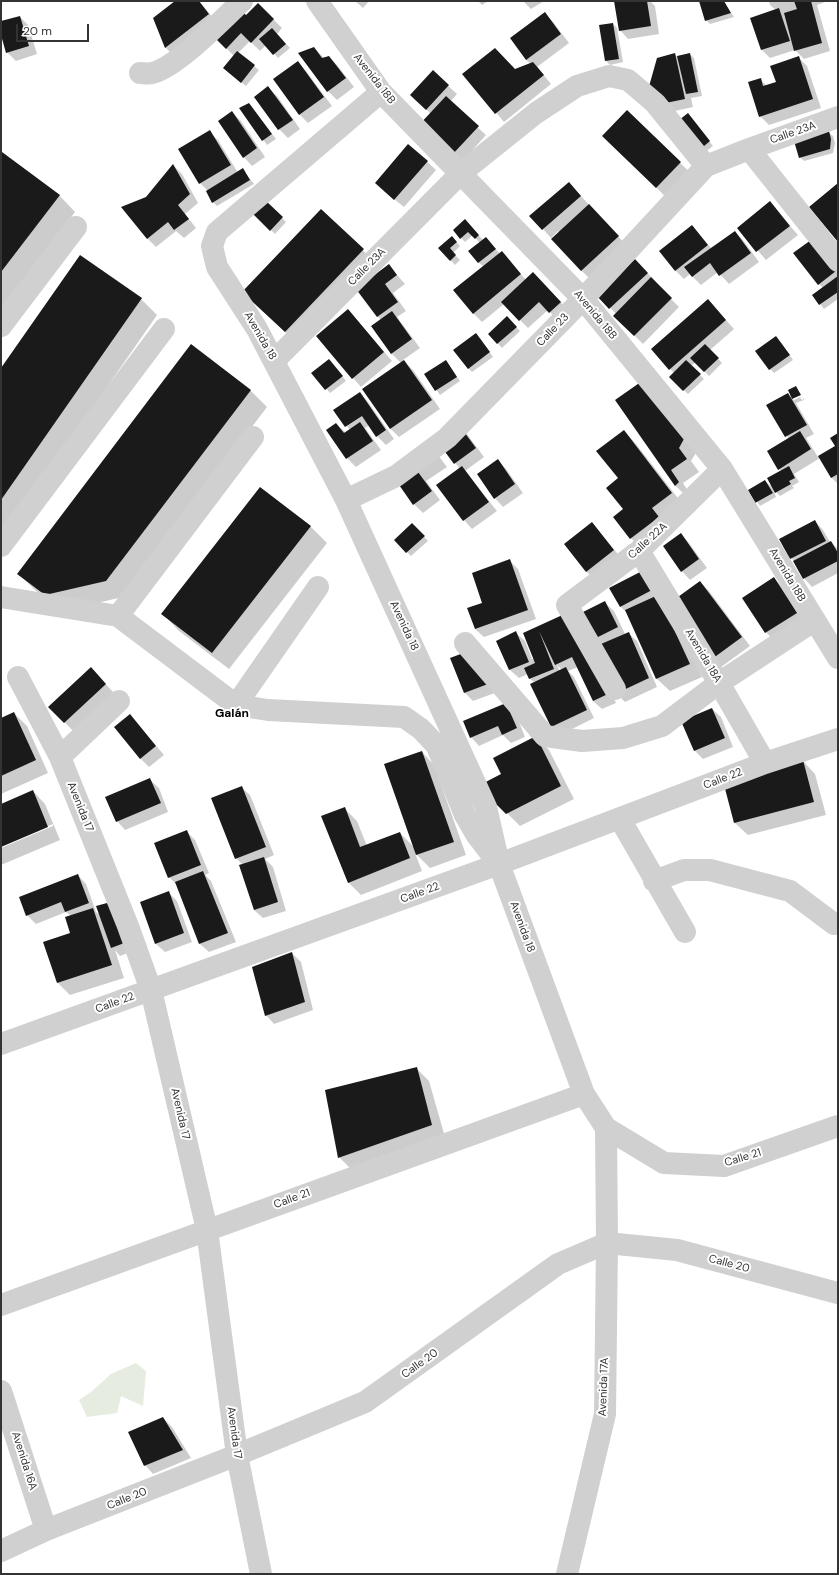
<!DOCTYPE html>
<meta charset="utf-8">
<style>
body{margin:0}
#map{position:relative;width:839px;height:1575px;overflow:hidden;background:#fff;font-family:"DM Sans",sans-serif}
canvas{display:block}
.frame{position:absolute;inset:0;border:2px solid #333;pointer-events:none}
.scale{position:absolute;left:16px;top:24px;width:73px;height:18px;box-sizing:border-box;border:2px solid #333;border-top:0;padding-left:5px;font-size:12px;line-height:14px;white-space:nowrap;color:#333;-webkit-text-stroke:3px #fff;paint-order:stroke}
</style>
<div id="map">
<canvas width="839" height="1575"></canvas>
<div class="frame"></div>
<div class="scale">20 m</div>
</div>
<script>
const c = document.querySelector('canvas').getContext('2d');
c.lineJoin = 'round';
function fill(path, color) {
  c.fillStyle = color;
  c.fill(path, 'evenodd');
}
function trace(path, color, width, dash) {
  c.strokeStyle = color;
  c.lineWidth = width;
  c.lineCap = dash ? 'butt' : 'round';
  c.setLineDash(dash || []);
  c.stroke(path);
}
function drawText(font, color, halo, rows, align = 'center') {
  c.font = font + ' "DM Sans",sans-serif';
  c.lineWidth = 4;
  c.setLineDash([]);
  c.textBaseline = 'middle';
  c.strokeStyle = halo;
  c.fillStyle = color;
  for (const [text, x, y, turn = 0] of rows) {
    c.save();
    c.translate(x, y);
    c.rotate((+turn || 0) * Math.PI / 180);
    c.textAlign = isNaN(turn) ? turn : align;
    if (halo) c.strokeText(text, 0, 0);
    c.fillText(text, 0, 0);
    c.restore();
  }
}
fill(new Path2D(`
 M136 1363 146 1371 143 1406 121 1396 117 1413 87 1417 79 1400 91 1392 111 1374Z`), '#e6ecdf');
fill(new Path2D(`
 M177 1H199L217 23 174 56 166 48 154 19Z
 M355 1H369L363 8Z
 M478 1H488L482 5Z
 M523 1H544L531 9Z
 M618 1H650L655 6 659 34 628 39 620 30Z
 M700 1H723L734 17 710 24 706 20Z
 M769 1H828L817 5 830 51 804 59 795 50 770 58 762 50 776 10 770 5Z
 M258 4 282 28 277 34 290 48 278 58 266 45 260 51 250 41 238 53 259 70 246 86 228 72 234 56 211 33 246 16Z
 M545 14 553 22 569 43 537 67 551 84 504 122 464 74 516 71 531 64 526 60Z
 M20 17 28 25 37 54 16 61 7 52 1 31V22Z
 M613 24 617 28 623 62 610 65 606 61Z
 M314 48 324 58 329 57 337 65 354 87 337 100 328 91 299 53Z
 M675 54 677 57 690 54 694 58 702 96 691 98 693 107 661 114Z
 M799 58 807 66 821 108 769 125 760 116V79L767 86 777 83Z
 M298 63 306 71 332 106 308 123 300 115 274 80Z
 M433 72 457 94 450 102 486 135 460 164 431 114 420 103Z
 M268 88 277 96 300 129 288 138 279 129 256 97Z
 M249 104 276 139 267 145 241 109Z
 M232 112 241 121 265 157 252 166 244 157Z
 M692 119 713 146 701 155Z
 M209 132 218 140 238 173 243 170 254 184 217 206 213 202 208 191 200 183Z
 M828 132 833 136 835 143 833 153 804 161 800 157Z
 M409 145 436 170 404 207 384 191Z
 M616 148 680 163 693 175 669 200Z
 M1 155 59 195 75 212 1 311Z
 M173 165 182 174 198 203 185 214 196 228 184 238 176 231 156 247 147 238 146 198Z
 M569 183 626 245 590 279 581 270 558 231 551 238 543 229Z
 M265 201 286 222 275 234 254 213Z
 M770 203 798 235 766 260 738 228Z
 M321 210 376 263 298 344 256 305Z
 M469 225 483 240 486 238 500 254 502 252 526 280 542 282 569 311 559 321 548 310 528 328 504 304 482 322 473 313 484 267 478 262 480 243 473 235 465 242 461 238Z
 M692 226 712 249 735 232 743 240 759 262 729 284 718 272 701 285 690 274 684 279 675 270Z
 M452 237 460 246 453 253 460 260 455 265 440 248Z
 M819 249 838 273V299L824 309 813 295 823 288 819 284Z
 M635 260 656 282 655 283 679 307 643 344 615 316 616 314 598 295Z
 M389 266 405 284 393 293 406 311 397 317 420 348 403 360 413 370 440 409 399 437 390 428 401 363 391 353 381 320 377 316Z
 M141 299 157 315 1 540V370Z
 M716 309 734 329 710 350 722 363 709 376 696 362 691 366 704 379 688 394 670 377 674 373 670 369Z
 M356 319 392 361 361 387 353 378Z
 M511 322 520 331 502 348 489 334Z
 M480 338 493 357 472 372 468 368Z
 M780 341 793 360 774 373 770 369Z
 M446 361 460 381 440 395 425 374Z
 M333 365 346 381 330 393 313 373Z
 M645 380 697 451 691 461 699 472 683 483 691 496 688 498 675 485Z
 M250 390 267 407 123 597 62 611 35 590 19 574Z
 M360 393 368 402 394 439 386 445 377 436 370 425 365 428 381 450 356 467 347 458 328 430 336 424 346 433 350 430 335 410Z
 M788 394 794 400 800 397 802 400 804 399 802 396 804 400 796 403 814 434 806 438 818 457 836 447 838 434V484L831 477 820 458 794 474 799 482 792 486 794 488 780 496 773 489 776 497 760 506 749 490 765 481 773 488 781 471 779 469 789 439 768 406Z
 M459 426 467 434 484 457 465 471 497 511 472 529 464 520 438 485 460 469 438 441Z
 M624 431 636 444 684 506 643 551 631 538 619 479Z
 M435 451 447 467 426 481 440 500 423 513 414 504 389 469Z
 M498 460 506 469 523 493 503 507 495 498Z
 M815 521 823 530 830 542H831L838 549V573L812 587 804 578 781 540Z
 M592 523 622 559 595 580 586 571Z
 M412 524 428 541 411 556 395 540Z
 M310 526 327 543 229 669 179 631 163 614Z
 M681 534 689 543 707 568 690 580 682 571Z
 M509 560 518 569 536 619 484 637 475 629Z
 M641 572 671 609 702 677 670 691 657 679 627 613 621 607Z
 M774 578 782 587 805 621 774 641 766 632Z
 M700 582 709 591 750 646 721 667 712 658Z
 M605 603 614 611 625 634 628 633 637 641 657 687 625 702 616 693 588 644 616 703 602 709 593 701 578 667 568 671 574 677 594 718 560 735 552 726 535 683 530 679 528 674 519 678 510 670 498 641 516 633 525 641 532 659H534L524 633 574 618ZM557 665 562 670 560 671Z
 M452 659 503 690 473 701 465 693Z
 M99 677 114 693 73 731 50 707Z
 M506 704 515 712 525 737 511 743 503 735 479 746 471 737Z
 M712 709 721 717 733 747 703 759 695 751 682 721Z
 M14 713 27 726 48 773 1 794V719Z
 M130 715 164 755 149 767 140 758Z
 M536 737 549 750 574 799 520 826 480 786 502 774Z
 M422 752 434 765 466 855 430 868 415 853 422 871 361 895 348 882 344 808 357 821 367 846 400 833 415 848Z
 M803 761 815 774 826 815 748 835 735 823 724 782Z
 M150 780 159 788 168 812 125 830 117 821Z
 M241 787 250 795 274 855 265 859 273 867 286 911 263 918 254 910 241 866 243 865 236 858Z
 M33 791 45 804 60 840 1 865V848L53 826V824L1 846V805Z
 M186 831 195 840 209 873 205 875 211 881 236 942 209 952 200 944 178 886 169 877Z
 M78 875 86 884 96 912 143 947 120 956 115 950 124 978 70 995 58 983 71 934V916L66 912 36 924 27 915Z
 M168 892 177 901 192 942 165 952 156 944Z
 M292 953 301 962 313 1010 274 1024 266 1015Z
 M416 1068 429 1081 445 1137 352 1170 339 1157Z
 M163 1418 172 1427 191 1458 153 1474 145 1465Z`), '#0003');
fill(new Path2D(`
 M175 1H199L209 14 165 48 153 18Z
 M614 1H647L651 26 619 31Z
 M699 1H724L731 13 705 21Z
 M794 1H811L822 43 794 51 784 13 797 9Z
 M258 3 274 19 251 43 241 33 226 49 210 33 237 6 246 15Z
 M779 8 790 41 761 50 750 18Z
 M545 12 561 34 526 60 510 38Z
 M20 16 29 46 6 53 1 35V21Z
 M613 23 619 59 605 61 599 25Z
 M272 28 286 44 273 55 259 39Z
 M314 47 322 58 329 56 346 78 327 92 298 53Z
 M495 48 515 69 533 62 544 75 495 114 462 74Z
 M237 51 255 65 241 83 223 68Z
 M675 53 685 99 651 106 648 90 657 58Z
 M690 53 698 92 686 94 677 56Z
 M799 56 813 99 759 117 748 82 761 78 763 86 776 82 770 66Z
 M298 61 324 97 299 115 273 79Z
 M433 70 449 85 426 110 410 95Z
 M268 86 293 120 278 130 254 97Z
 M446 96 479 126 451 156 418 126Z
 M249 103 272 134 262 141 239 108Z
 M627 110 681 162 656 188 602 136Z
 M232 111 257 148 243 158 218 121Z
 M688 113 710 141 697 152 674 124Z
 M210 130 231 165 199 184 178 149Z
 M829 131 831 139 830 149 799 158 794 141Z
 M408 144 428 161 394 200 375 183Z
 M2 152 60 195 1 272V153Z
 M173 164 190 194 178 205 189 219 174 230 168 222 147 239 121 207 146 197Z
 M243 168 250 180 212 203 206 191Z
 M569 182 581 196 542 230 529 216Z
 M838 183V242L809 207Z
 M265 200 283 217 270 231 252 213Z
 M770 201 790 226 756 252 737 228Z
 M589 204 619 236 581 271 551 239Z
 M321 209 364 249 285 332 242 292Z
 M465 219 479 235 475 239 468 232 460 239 453 230Z
 M692 225 708 245 675 271 659 251Z
 M735 231 751 253 719 276 710 263 692 277 684 267Z
 M452 236 457 242 450 248 456 255 450 261 438 248Z
 M486 237 496 249 478 263 468 251Z
 M811 240 836 271 818 285 793 253Z
 M502 251 521 274 473 314 453 290Z
 M80 255 142 298 1 500V368Z
 M635 259 648 273 609 309 596 295Z
 M389 264 397 275 385 284 398 302 377 317 356 289Z
 M533 272 561 302 549 313 539 302 519 321 501 302Z
 M838 276V292L819 305 812 295Z
 M651 277 672 298 634 336 613 316Z
 M708 299 726 320 669 370 651 349Z
 M348 309 384 352 352 379 316 336Z
 M392 311 412 339 391 354 371 326Z
 M507 316 517 327 497 344 488 334Z
 M476 333 490 352 468 369 453 350Z
 M776 336 790 355 769 370 755 351Z
 M191 344 251 390 106 581 45 595 17 574Z
 M705 344 719 358 704 372 690 358Z
 M329 359 343 376 325 390 311 373Z
 M404 360 432 400 390 429 362 389Z
 M446 360 457 377 435 391 424 374Z
 M686 360 701 374 683 391 669 377Z
 M645 379 685 437 679 448 687 459 671 470 679 482 675 486 615 400Z
 M796 386 801 395 792 399 788 390Z
 M360 392 386 430 376 437 362 416 345 427 333 410Z
 M788 393 807 425 785 437 766 405Z
 M360 422 373 441 346 459 326 430 336 423 344 433Z
 M459 425 476 448 454 464 437 441Z
 M624 430 672 493 652 508 659 517 630 539 613 517 623 509 606 488 618 478 596 451Z
 M800 431 811 449 778 470 767 451Z
 M838 433V474L831 478 818 456 835 446 830 438Z
 M498 459 515 484 494 499 477 474Z
 M462 466 489 502 463 521 436 485Z
 M789 466 795 478 789 481 791 484 775 493 767 478Z
 M388 469 418 472 432 491 413 505Z
 M765 480 773 493 755 503 748 490Z
 M260 487 311 526 212 653 161 614Z
 M815 520 826 541 790 559 779 539Z
 M592 522 614 550 586 572 564 544Z
 M412 523 425 536 406 553 394 540Z
 M681 533 699 559 681 572 663 546Z
 M831 541 838 553V561L803 579 793 561Z
 M510 559 528 610 475 629 467 608 482 603 472 573Z
 M642 571 652 590 620 607 609 588Z
 M774 577 797 613 765 633 742 598Z
 M700 581 742 637 712 659 671 602Z
 M658 595 690 664 656 679 625 610Z
 M605 601 618 627 586 643 573 617Z
 M569 612 608 694 593 701 572 657 555 665 539 631 554 669 529 679 524 668 535 663 523 633Z
 M516 631 529 662 509 670 496 641Z
 M629 632 649 678 615 694 594 647Z
 M466 652 496 681 464 693 450 658Z
 M91 667 106 684 64 723 48 707Z
 M566 667 587 710 551 727 530 684Z
 M506 703 517 728 502 735 498 726 470 738 463 721Z
 M712 708 725 738 694 751 681 721Z
 M14 712 36 760 1 776V718Z
 M130 714 156 746 140 759 114 727Z
 M536 736 561 786 506 814 478 786 501 774 493 758Z
 M422 751 454 842 416 855 384 764Z
 M803 760 814 802 734 823 723 781Z
 M150 778 161 803 116 822 105 797Z
 M242 786 266 847 235 859 211 798Z
 M33 790 48 827 1 847V804Z
 M345 807 360 847 400 832 410 858 348 883 321 816Z
 M187 830 201 865 168 878 154 843Z
 M264 857 278 902 254 910 239 865Z
 M203 871 228 933 199 944 175 882Z
 M78 874 89 903 65 912 61 902 26 916 19 897Z
 M169 891 184 933 155 944 140 902Z
 M107 903 135 939 111 948 96 906Z
 M93 908 112 965 57 983 43 942 70 933 65 917Z
 M292 952 305 1002 265 1016 252 967Z
 M417 1067 432 1125 338 1158 325 1090Z
 M163 1417 183 1450 144 1466 128 1432Z`), '#1a1a1a');
trace(new Path2D(`
 M317 1 381 92 583 299 722 469 838 658
 M140 73C144 73 148 74 152 73 176 68 223 19 242 1
 M381 92 217 232 212 246 217 267 257 329 346 500 486 807 499 864 584 1094 606 1128 607 1243 605 1414 567 1574
 M749 149 838 261
 M1 326 76 227
 M274 361 461 173 536 113 577 86 609 76 628 80 655 103 706 166
 M346 500 396 476 447 438 583 299 706 166 749 149 838 117
 M1 546 164 329
 M639 551 719 683 765 763
 M1 597 118 616 236 705 268 710 404 717 421 729 437 746 465 815 476 834 495 859
 M118 616 253 437
 M465 643 545 736 582 741 623 738 662 726 719 683 815 620
 M18 677 60 757 128 926 151 990 207 1230 237 1455 261 1574
 M615 689 567 605 639 551 722 469
 M236 705 318 587
 M60 757 119 701
 M620 819 685 932
 M654 881 684 870H710L790 891 834 924
 M1 1044 499 864 765 763 838 739
 M606 1128 664 1163 724 1166 838 1126
 M1 1305 584 1094
 M1 1391 46 1530
 M1 1551 46 1530 237 1455 365 1402 558 1264 607 1243 677 1250 838 1293`), '#d0d0d0', 22);
drawText('11px', '#333', '#fff', [
 ["Avenida 18B",374,79,52],
 ["Calle 23A",793,133,-19],
 ["Calle 23A",367,267,-45],
 ["Avenida 18B",595,315,50],
 ["Calle 23",553,330,-46],
 ["Avenida 18",260,336,60],
 ["Calle 22A",648,541,-42],
 ["Avenida 18B",787,575,59],
 ["Avenida 18",404,626,65],
 ["Avenida 18A",703,656,59],
 ["Calle 22",723,779,-21],
 ["Avenida 17",80,807,68],
 ["Calle 22",420,893,-20],
 ["Avenida 18",522,927,70],
 ["Calle 22",115,1003,-20],
 ["Avenida 17",180,1114,77],
 ["Calle 21",743,1158,-17],
 ["Calle 21",292,1199,-20],
 ["Calle 20",729,1264,15],
 ["Calle 20",420,1364,-36],
 ["Avenida 17A",604,1387,-88],
 ["Avenida 17",234,1433,82],
 ["Avenida 16A",24,1461,72],
 ["Calle 20",127,1499,-22]
]);
drawText('bold 12px', '#000', '#fff', [
 ["Galán",232,714]
]);
</script>
